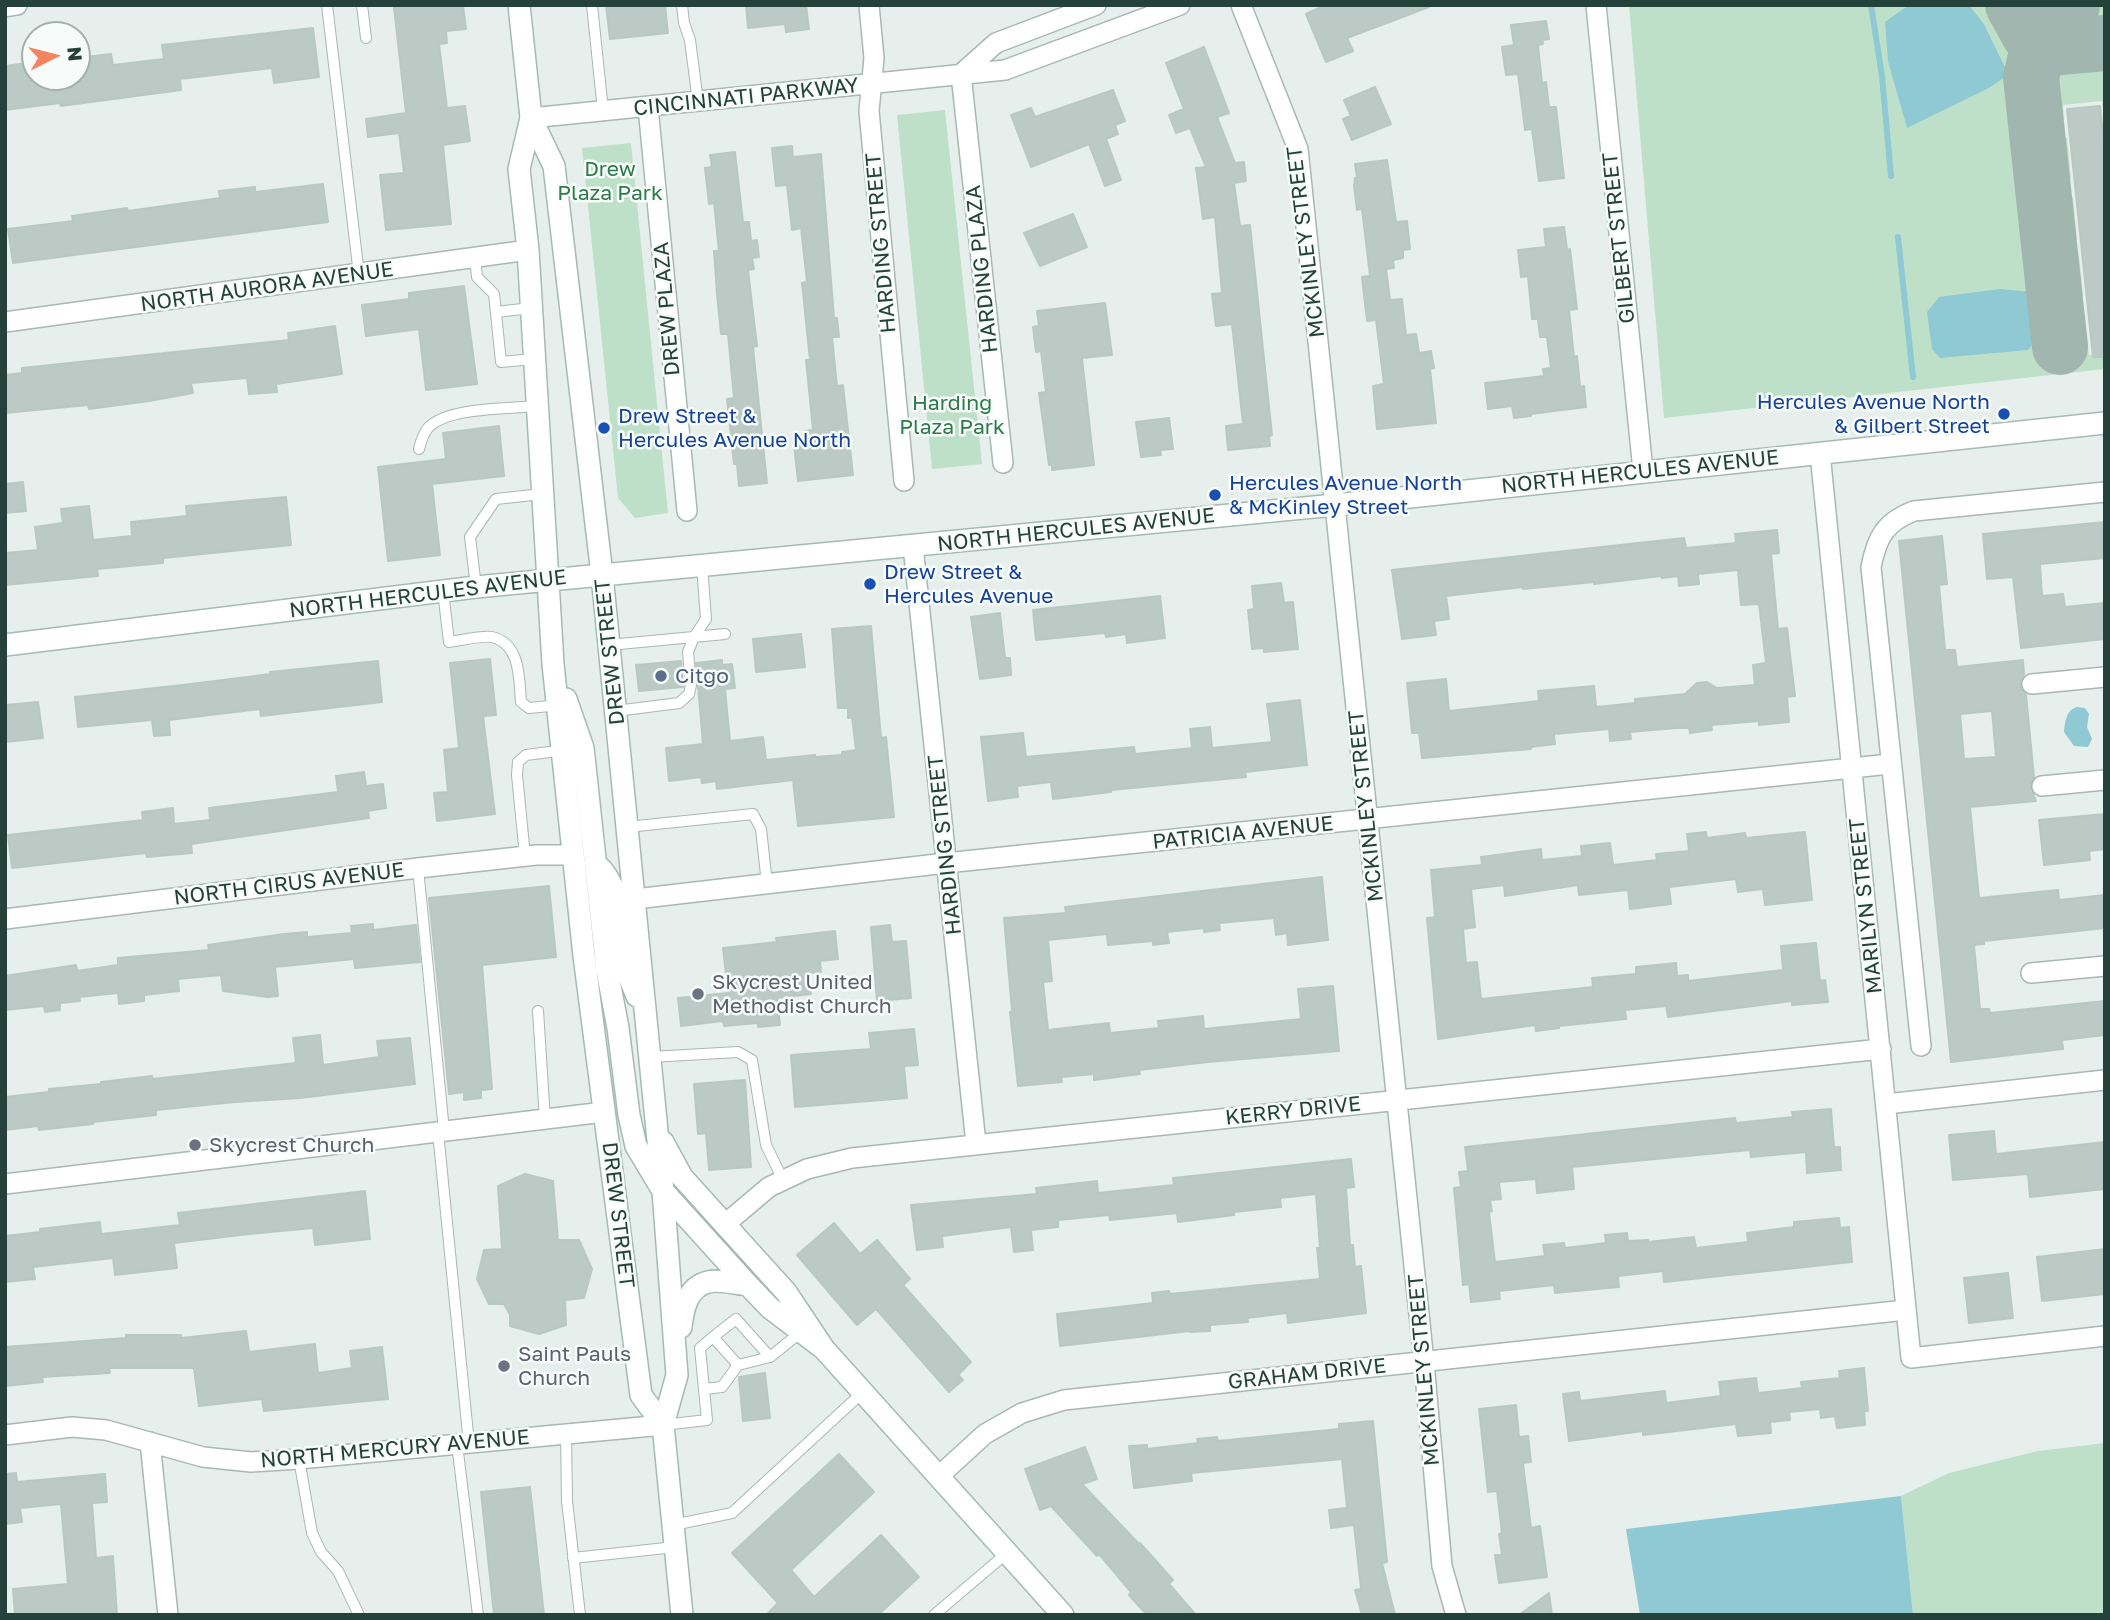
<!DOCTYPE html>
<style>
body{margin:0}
#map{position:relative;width:2110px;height:1620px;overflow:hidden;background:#e6efeb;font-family:"Golos Text",sans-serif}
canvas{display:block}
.frame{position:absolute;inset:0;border:7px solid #24423a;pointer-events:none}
.north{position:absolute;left:21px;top:21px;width:70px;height:70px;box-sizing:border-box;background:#f7fbf9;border:2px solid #a3b1ad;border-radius:50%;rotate:84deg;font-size:19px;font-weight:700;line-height:28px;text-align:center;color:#24423a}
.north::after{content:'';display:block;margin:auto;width:24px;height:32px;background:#f4845f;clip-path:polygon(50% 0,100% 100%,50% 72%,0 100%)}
</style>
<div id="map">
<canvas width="2110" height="1620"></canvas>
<div class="frame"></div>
<div class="north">N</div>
</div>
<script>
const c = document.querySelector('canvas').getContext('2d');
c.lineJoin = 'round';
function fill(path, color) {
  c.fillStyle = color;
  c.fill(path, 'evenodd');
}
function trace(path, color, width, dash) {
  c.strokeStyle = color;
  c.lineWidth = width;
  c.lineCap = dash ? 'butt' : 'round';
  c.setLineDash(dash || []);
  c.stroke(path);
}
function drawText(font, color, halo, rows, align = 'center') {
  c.font = font + ' "Golos Text",sans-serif';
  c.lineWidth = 5;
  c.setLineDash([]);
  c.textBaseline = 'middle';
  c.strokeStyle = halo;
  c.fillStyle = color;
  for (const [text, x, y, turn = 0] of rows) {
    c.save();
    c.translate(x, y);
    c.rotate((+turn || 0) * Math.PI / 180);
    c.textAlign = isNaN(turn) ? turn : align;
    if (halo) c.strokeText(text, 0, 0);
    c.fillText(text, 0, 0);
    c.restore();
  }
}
fill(new Path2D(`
 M1629 5H1909L1906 7 1888 62 1907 127 1989 88 2009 75 1984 24 1969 5H1986L2020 60 2023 73 2052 351 2072 349 2068 322 2071 317 2085 315 2089 355 2105 354V369L1664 418Z
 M2096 5H2105V32L2058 38 2055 34 2057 29Z
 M2105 52V128L2102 101 2063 105 2064 120 2052 121 2047 116 2043 66 2051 58Z
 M945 110 982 464 932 469 897 115Z
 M2067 138 2071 179 2059 180 2053 178 2050 146 2054 140Z
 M631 143 668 513 635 518 618 498 582 148Z
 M2073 197 2077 239 2065 240 2060 237 2056 205 2057 200Z
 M2079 256 2083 296 2072 298 2065 293 2061 263 2066 257Z
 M2105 1443V1615H1913L1901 1496 1949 1473 2038 1451Z`), '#bfe0c8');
fill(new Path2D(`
 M1909 5H1969L1984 24 2009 75 1989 88 1907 128 1888 62 1885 22Z
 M2000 289 2032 292 2040 309 2039 336 2028 350 1940 358 1932 349 1927 312 1939 297Z
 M2077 707 2085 708 2089 714 2087 727 2092 739 2088 747 2074 746 2064 732C2065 722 2066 710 2077 707Z
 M1901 1496 1913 1615H1640L1626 1529Z`), '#8ec9d4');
trace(new Path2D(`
 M1871 5 1882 76 1891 176
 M1898 237 1913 377`), '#8ec9d4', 6);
trace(new Path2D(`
 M2013 5 2029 34 2072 5
 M2060 347 2031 77 2038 49 2105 43`), '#a2b6b0', 56);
const building = new Path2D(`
 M404 5H463L466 29 446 31 447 43 439 44 447 108 465 106 470 141 443 145 451 224 386 230 380 175 404 173 399 133 368 137 366 119 406 113 394 8Z
 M606 5H665L668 33 610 39Z
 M746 5H806L809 29 786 32 785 24 748 28Z
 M1326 5H1429V7L1347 38 1353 51 1326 62 1306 14Z
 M1546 21 1549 39 1542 40 1543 44 1538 45 1542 83 1546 82 1549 107H1556L1564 178 1539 181 1532 129 1525 130 1518 74 1506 75 1502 47 1514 45 1511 25Z
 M313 28 319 77 274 83 272 68 180 79 181 90 61 106 60 103 5 110V66L35 62V77H77V58L111 54 113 65 164 59 162 45Z
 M1204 47 1229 113 1217 117 1235 163 1244 162 1246 181 1234 183 1240 226 1250 225 1272 435 1269 436 1270 446 1228 450 1226 426 1243 424 1232 324 1216 326 1212 294 1222 293 1215 217 1203 219 1196 168 1206 167 1190 128 1176 133 1169 115 1184 109 1166 63Z
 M1375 87 1391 124 1352 140 1343 119 1351 116 1344 100Z
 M1113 90 1125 121 1115 125 1118 134 1106 139 1121 180 1105 186 1089 144 1031 167 1011 115 1031 108 1035 117Z
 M2100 106 2105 151V357H2093L2067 109Z
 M792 146 793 157 821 154 834 318H837L839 337H832L837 386 843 385 853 475 798 481 793 436 804 435V431L813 430 806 360H810L802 283 807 282 801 228 792 230 787 185 776 186 772 148Z
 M735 152 743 222H749L751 241 757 240 759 257 752 258 754 269 748 270 757 346 753 347 767 483 739 486 737 464H734L727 399 734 398 728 334H721L717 294 714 251H719L714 203 709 204 705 168 712 167 710 155Z
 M1387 160 1396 222 1407 221 1410 249 1403 250V258L1393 260 1394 268 1386 269 1390 300 1402 299 1406 335 1416 334 1419 353 1431 351 1434 368 1430 369 1436 423 1377 429 1373 386 1384 384 1376 320 1367 321 1362 277 1370 276 1362 209 1357 210 1354 186 1355 178 1357 177 1355 164Z
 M323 184 328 222 13 263 8 229 73 221 72 216 127 208 128 211 220 198 219 191 255 187V192Z
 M1073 214 1087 247 1040 266 1024 233Z
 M1564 227 1567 250 1570 249 1577 309 1569 310 1574 357 1577 356 1580 387 1584 386 1586 407 1531 414V416L1514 418 1512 406 1488 409 1485 383 1544 376 1543 369 1551 368 1547 337H1540L1538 319H1532L1528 276 1521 277 1518 250 1546 247 1544 229Z
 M464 286 477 384 426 390 419 329 366 336 362 305 409 299V293Z
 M1105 303 1112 355 1082 358 1094 465 1052 470V464L1049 465 1039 393 1046 392 1041 351 1036 352 1033 327 1039 326 1037 311Z
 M335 326 342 374 276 384 277 392 249 394 247 378 191 383 193 393 149 401 89 409 88 405 5 413V375L22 373V368L289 340 288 333Z
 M1169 418 1173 449 1160 450 1161 455 1141 457 1136 422Z
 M499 426 504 476 432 484 440 555 388 561 378 467 446 459 443 433Z
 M23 482 26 511 5 513V484Z
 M286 497 291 545 163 558V563L97 569 98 576 5 585V553L38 550 35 527 63 523 61 509 89 506 93 540 132 536 131 522 187 516 186 506Z
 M2105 522V558L2040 564 2042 596 2063 594 2065 607 2105 603V639L2021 648 2013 577 1987 579 1983 534Z
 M1777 530 1779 553 1771 554 1778 629 1787 628 1795 696 1787 697 1789 722 1759 725V721L1711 725 1712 730 1690 733 1689 728H1676L1630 732 1631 739 1610 741 1609 729 1554 734 1555 744 1531 747V749L1422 758 1419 733H1412L1407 683 1446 679 1449 711 1539 701 1538 691 1594 686 1596 707 1635 703V699L1685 694 1697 683 1707 682 1717 688 1755 685 1753 665 1766 663 1759 604 1741 605 1738 570 1698 574 1699 584 1679 586 1678 576 1662 578 1661 576 1594 584V582L1523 589V587L1446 596 1449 619 1434 621 1436 635 1402 639 1392 570 1684 538 1686 548 1736 543 1735 534Z
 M1942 536 1947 584 1939 585 1945 650H1955L1957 667 2023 660 2024 674 2020 686 2026 695 2034 777 2030 786 2036 801 1970 807 1979 898 2058 890 2059 900 2105 895V928L1984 941V944L1974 945 1980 1009H1989L1990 1013 2105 1001V1035L2062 1040 2063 1049 1951 1062 1899 541ZM1992 711 1996 757 1964 759 1960 714Z
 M1281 583 1284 603 1293 602 1298 649 1264 652V648L1252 649 1248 610 1254 609 1252 586Z
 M1160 596 1165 638 1127 643 1126 634 1106 637 1105 633 1036 640 1033 610Z
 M1000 613 1005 658H1010L1011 675 980 679 971 617Z
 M871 626 881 738 886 737 894 817 798 826 793 780 717 789 716 781 702 783 701 777 669 781 666 748 703 744 696 663 722 660V665L732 664 735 688 725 689 730 741 763 737 766 760 815 755V757L842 755V752L856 750 852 717 848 718V708H838L832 629Z
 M801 634 805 667 756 672 753 639Z
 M490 659 496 715 483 716 495 814 437 821 434 793 448 792 444 750 459 748 450 663Z
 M378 661 382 702 261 716 260 709 169 720 170 735 154 736 152 720 78 727 75 697 191 684 271 674 270 672Z
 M681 661 683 687 639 691 636 665Z
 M1300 700 1307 765 1245 772 1246 777 1111 790V792L1053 799 1051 782 1017 786 1018 797 988 801 981 737 1023 733 1026 757 1134 747 1135 754 1192 748 1190 729 1210 727 1212 748 1272 742 1267 704Z
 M38 702 43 738 5 742V705Z
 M364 772 366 786 383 784 386 808 368 811 369 818 191 844 192 853 147 857 146 853 12 868 8 835 143 820 142 812 173 808 174 824 210 820 209 808 338 792 336 776Z
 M2105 814V849L2089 851 2090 860 2044 865 2039 820Z
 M1706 832 1707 838 1745 833 1746 838 1805 832 1812 900 1765 905 1763 889 1738 892 1736 879 1669 887 1671 904 1630 909 1628 890 1579 895 1578 885 1505 896 1504 885 1471 889 1475 927 1463 929 1466 963 1477 962 1481 999 1593 987 1592 978 1636 974V967L1676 963 1677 976 1688 975V981L1783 970 1781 946 1816 943 1820 981 1825 980 1828 1002 1792 1005V1001L1668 1017 1666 1006 1625 1010 1626 1019 1559 1026V1028L1536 1031 1535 1025 1438 1039 1427 918 1435 917 1431 870 1482 865 1481 857 1541 849 1542 860 1582 856 1581 846 1610 843 1613 865 1657 860 1656 854 1689 851 1687 834Z
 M1322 877 1328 940 1288 945 1287 933 1276 935 1274 918 1219 923 1220 930 1204 932V928L1167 932 1169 943 1153 945V941L1108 945 1107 934 1048 940 1052 981 1043 982 1048 1030 1109 1023 1110 1033 1159 1028 1158 1021 1203 1016 1204 1029 1301 1019 1298 989 1333 986 1339 1051 1208 1062 1139 1070 1140 1074 1094 1080V1074L1061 1077 1062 1082 1018 1086 1010 1012 1012 1011 1004 918 1066 913 1065 907Z
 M549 886 556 957 482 965 492 1089 481 1090V1098L464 1100V1092L449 1094 429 898Z
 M373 924V930L416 925 420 962 355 968 354 959 275 967 278 996 267 997 223 991 221 975 178 979 179 991 144 995V1001L119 1004 118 993 79 997 80 1001 60 1003V1010L45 1012 44 1006 5 1010V976L76 965 77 971 118 965V958L209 950 208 945 284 934 307 932V937L352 933 351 926Z
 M890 925 892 942 906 941 911 998 877 1001 871 927Z
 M835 931 838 959 820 961 821 972 809 973 811 994 777 998 780 1025 758 1027V1023L724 1026 723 1021 681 1026 678 998 728 993 723 948 777 942 776 938Z
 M914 1029 918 1065 904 1066 907 1098 795 1107 791 1055 871 1049 869 1033Z
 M320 1035 323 1065 379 1057 377 1041 410 1038 415 1084 300 1098 235 1102 156 1110V1115L93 1122V1124L39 1130 38 1126 5 1130V1097L49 1092V1089L101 1084V1082L152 1076 153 1079 296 1063 293 1038Z
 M745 1080 751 1167 709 1170 706 1133 698 1134 694 1084Z
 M1831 1109 1834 1147H1840L1841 1170 1807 1173 1806 1152 1751 1157 1750 1150 1572 1167 1574 1189 1537 1193 1536 1179 1499 1182 1501 1199 1490 1200 1492 1211 1489 1212 1495 1262 1545 1256 1543 1245 1564 1243 1565 1248 1606 1243 1605 1235 1627 1233 1628 1241 1648 1240V1242L1694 1237 1696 1248 1748 1242 1747 1233 1794 1227V1222L1839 1218 1840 1228 1849 1227 1852 1262 1664 1282 1663 1271 1618 1276 1619 1287 1555 1293 1554 1285 1499 1291 1500 1299 1471 1302 1469 1284 1463 1285 1454 1188 1461 1187 1459 1172 1468 1171 1465 1147 1735 1118 1736 1123 1793 1117 1792 1112Z
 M1994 1131 1996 1154 2105 1142V1189L2030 1197 2028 1174 1953 1180 1949 1135Z
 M1351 1159 1354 1187 1346 1188 1350 1245H1353L1355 1267 1361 1266 1366 1313 1288 1323 1287 1313 1247 1318 1248 1322 1210 1325V1331L1190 1332V1331L1060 1346 1057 1314 1153 1303 1152 1293 1169 1291 1170 1294 1320 1279 1317 1248H1320L1316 1194 1280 1198 1281 1207 1234 1212V1215L1178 1222 1177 1213 1110 1220 1109 1215 1058 1220V1227L1031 1230 1033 1250 1014 1252 1011 1227 942 1236 943 1247 917 1250 911 1205 1037 1194 1036 1188 1097 1181 1098 1193 1174 1185 1173 1178Z
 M525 1174 553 1181 558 1240H579L592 1269 584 1298 565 1300 566 1325 539 1334 510 1326V1315L504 1304H489L477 1279 484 1250 502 1249 498 1186Z
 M365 1191 370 1239 315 1245 313 1228 249 1234 174 1243 177 1268 115 1275 113 1258 33 1267 35 1279 5 1282V1236L40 1232V1229L100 1222 101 1234 180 1225 178 1213Z
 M834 1223 860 1254 877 1240 910 1279 903 1285 971 1362 958 1375 963 1380 949 1392 876 1309 857 1325 797 1255Z
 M2105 1249V1294L2042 1301 2037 1257Z
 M2008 1273 2013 1318 1969 1323 1964 1278Z
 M246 1331 249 1352 315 1344 318 1373 352 1368 350 1351 382 1347 388 1399 264 1411 262 1399 199 1406 194 1368H109L110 1373 42 1377 43 1382 5 1386V1347L126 1338V1335H181V1338Z
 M1864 1368 1868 1411H1864L1865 1425 1837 1428 1835 1416 1821 1418 1820 1409 1789 1412 1790 1420 1770 1422 1771 1433 1738 1436 1736 1424 1643 1435V1431L1569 1441 1563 1394 1579 1392 1580 1401 1665 1391 1666 1403 1721 1396 1719 1382 1756 1378 1758 1393 1802 1388 1801 1382 1840 1378 1839 1371Z
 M765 1373 770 1418 743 1421 739 1377Z
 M1516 1405 1519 1437 1528 1436 1531 1462 1523 1463 1531 1528 1540 1526 1547 1577 1499 1583 1495 1555H1502L1499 1534 1502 1533 1497 1491 1488 1492 1479 1409Z
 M1373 1421 1387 1562 1382 1563 1395 1615H1362L1355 1590 1361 1589 1354 1525 1331 1528 1329 1510 1347 1508 1342 1459 1191 1473 1192 1481 1134 1488 1129 1446 1147 1445V1449L1198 1443 1197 1439 1217 1437 1218 1441 1339 1429V1424Z
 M1085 1447 1097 1479 1082 1484 1140 1545V1543L1173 1580 1169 1584 1196 1615H1147L1129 1595 1131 1592 1099 1554 1097 1556 1051 1506 1040 1510 1025 1469Z
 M839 1454 874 1492 791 1570 814 1597 881 1535 919 1577 878 1615H766L778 1603 732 1553Z
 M16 1473 17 1482 105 1474 107 1502 92 1503 96 1558 113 1556 117 1615H15L13 1589 68 1584 61 1504 20 1508 22 1522 5 1524V1474Z
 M530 1487 544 1615H494L481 1492Z
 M1549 1593 1552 1615H1519Z`);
fill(building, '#bbcac4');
trace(building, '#b8c9c2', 2);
const lane = new Path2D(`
 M327 5 359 275
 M362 5 366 38
 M592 5 603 111
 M682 5 684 23 690 40 698 102
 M475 257 477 277 494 294 501 362 534 359
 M496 312 531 308
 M419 449C421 441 423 434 428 428 447 407 509 409 537 406
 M476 587 470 537 496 499 542 494
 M443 591 449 642C459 641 483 635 492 637 521 644 519 679 521 702L529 708 560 705
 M609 645 725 634
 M616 711 679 703 689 694 691 685 688 652 694 637 706 619 702 566
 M627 827 753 814 761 829 767 884
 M525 856 517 775 518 762 526 755 565 750
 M418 868 444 1131
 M538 1011 545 1120
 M650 1057 738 1052 752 1060 766 1145 783 1180
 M438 1132 469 1444
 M738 1365 713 1337 736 1319 770 1357
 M704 1389 722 1387 738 1365 770 1357 801 1332
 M663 1425 707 1420 700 1348 713 1337
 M566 1434 567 1501 580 1615
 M457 1444 478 1615
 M299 1459 312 1533 321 1552 338 1571 359 1615
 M673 1525 732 1513 863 1392
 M573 1558 675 1547
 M934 1615 1007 1553`);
const street = new Path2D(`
 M869 5 874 58 869 111 904 481
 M1241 5 1298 149 1424 1362 1442 1566 1456 1615
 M1596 5 1643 471
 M5 7 17 5
 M961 74 1003 463
 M961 74 996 43 1096 5
 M648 107 687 511
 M531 118 1005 70 1180 5
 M5 322 528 250
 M1820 453 1911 1358 2105 1336
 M913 546 976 1144
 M2032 684 2105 677
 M2042 786 2105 780
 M635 899 946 863 1890 764
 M5 919 418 868 536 855H573
 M2031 973 2105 966
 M1921 1046 1871 567C1877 537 1885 522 1914 511L2105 492
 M1886 1104 2105 1080
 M5 1184 604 1112
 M724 1225 769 1187 807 1169 852 1158 1881 1049
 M5 1435 72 1427 106 1430 203 1457 251 1462 299 1459 663 1425
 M150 1442 168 1615
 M939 1476 985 1434 1022 1413 1064 1400 1906 1310`);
const secondary = new Path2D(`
 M519 5 531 118 519 169 528 250 553 664 584 956 641 1395 663 1425
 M531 118 554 166 602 575 663 1191 677 1375 663 1425 682 1615
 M5 645 476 587 1335 505 2105 423
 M566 699 583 748 607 970 618 1028 629 1115 636 1146 663 1191 748 1285 770 1308 824 1349
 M595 863C625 888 618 930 626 965 628 976 633 986 637 996
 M663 1142 682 1177 786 1292 824 1349 1063 1615
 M681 1327C683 1310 687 1287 708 1282 719 1279 737 1284 748 1285`);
trace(lane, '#a8b8b2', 12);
trace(street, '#a8b8b2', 22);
trace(secondary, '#a4bbb3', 24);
trace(lane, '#fff', 10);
trace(street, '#fff', 19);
trace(secondary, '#fff', 21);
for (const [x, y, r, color] of [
 [2004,414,7,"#1a4fb4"],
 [604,428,7,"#1a4fb4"],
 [1215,495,7,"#1a4fb4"],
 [870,584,7,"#1a4fb4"],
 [661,676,7,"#5c6f8a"],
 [698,994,7,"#6b7280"],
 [195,1145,7,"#6b7280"],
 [504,1366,7,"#6b7280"]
]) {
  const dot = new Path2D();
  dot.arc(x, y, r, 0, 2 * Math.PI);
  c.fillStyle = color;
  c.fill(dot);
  trace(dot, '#f7fbf9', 2.5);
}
drawText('21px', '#24423a', '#f7fbf9', [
 ["CINCINNATI PARKWAY",746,97,-6],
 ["GILBERT STREET",1619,238,-96],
 ["MCKINLEY STREET",1306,242,-97],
 ["HARDING STREET",881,243,-95],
 ["HARDING PLAZA",982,269,-96],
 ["NORTH AURORA AVENUE",267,287,-8],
 ["DREW PLAZA",667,309,-95],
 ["NORTH HERCULES AVENUE",1640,472,-6],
 ["NORTH HERCULES AVENUE",1076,530,-6],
 ["NORTH HERCULES AVENUE",428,594,-7],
 ["DREW STREET",610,652,-96],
 ["MCKINLEY STREET",1366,806,-96],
 ["PATRICIA AVENUE",1243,833,-6],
 ["HARDING STREET",945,845,-96],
 ["NORTH CIRUS AVENUE",289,884,-7],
 ["MARILYN STREET",1866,906,-96],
 ["KERRY DRIVE",1293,1111,-6],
 ["DREW STREET",618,1215,83],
 ["MCKINLEY STREET",1424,1370,-95],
 ["GRAHAM DRIVE",1307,1374,-6],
 ["NORTH MERCURY AVENUE",395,1449,-5]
]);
drawText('21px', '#2d7a4b', '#f7fbf9', [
 ["Drew",610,169],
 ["Plaza Park",610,193],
 ["Harding",952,403],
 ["Plaza Park",952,427]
]);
drawText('21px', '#164399', '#f7fbf9', [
 ["Hercules Avenue North",1990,402,"right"],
 ["& Gilbert Street",1990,426,"right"],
 ["Drew Street &",618,416],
 ["Hercules Avenue North",618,440],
 ["Hercules Avenue North",1229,483],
 ["& McKinley Street",1229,507],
 ["Drew Street &",884,572],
 ["Hercules Avenue",884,596]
], 'left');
drawText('21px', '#4e5e75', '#f7fbf9', [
 ["Citgo",675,676]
], 'left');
drawText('21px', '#5b616d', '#f7fbf9', [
 ["Skycrest United",712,982],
 ["Methodist Church",712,1006],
 ["Skycrest Church",209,1145],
 ["Saint Pauls",518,1354],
 ["Church",518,1378]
], 'left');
</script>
